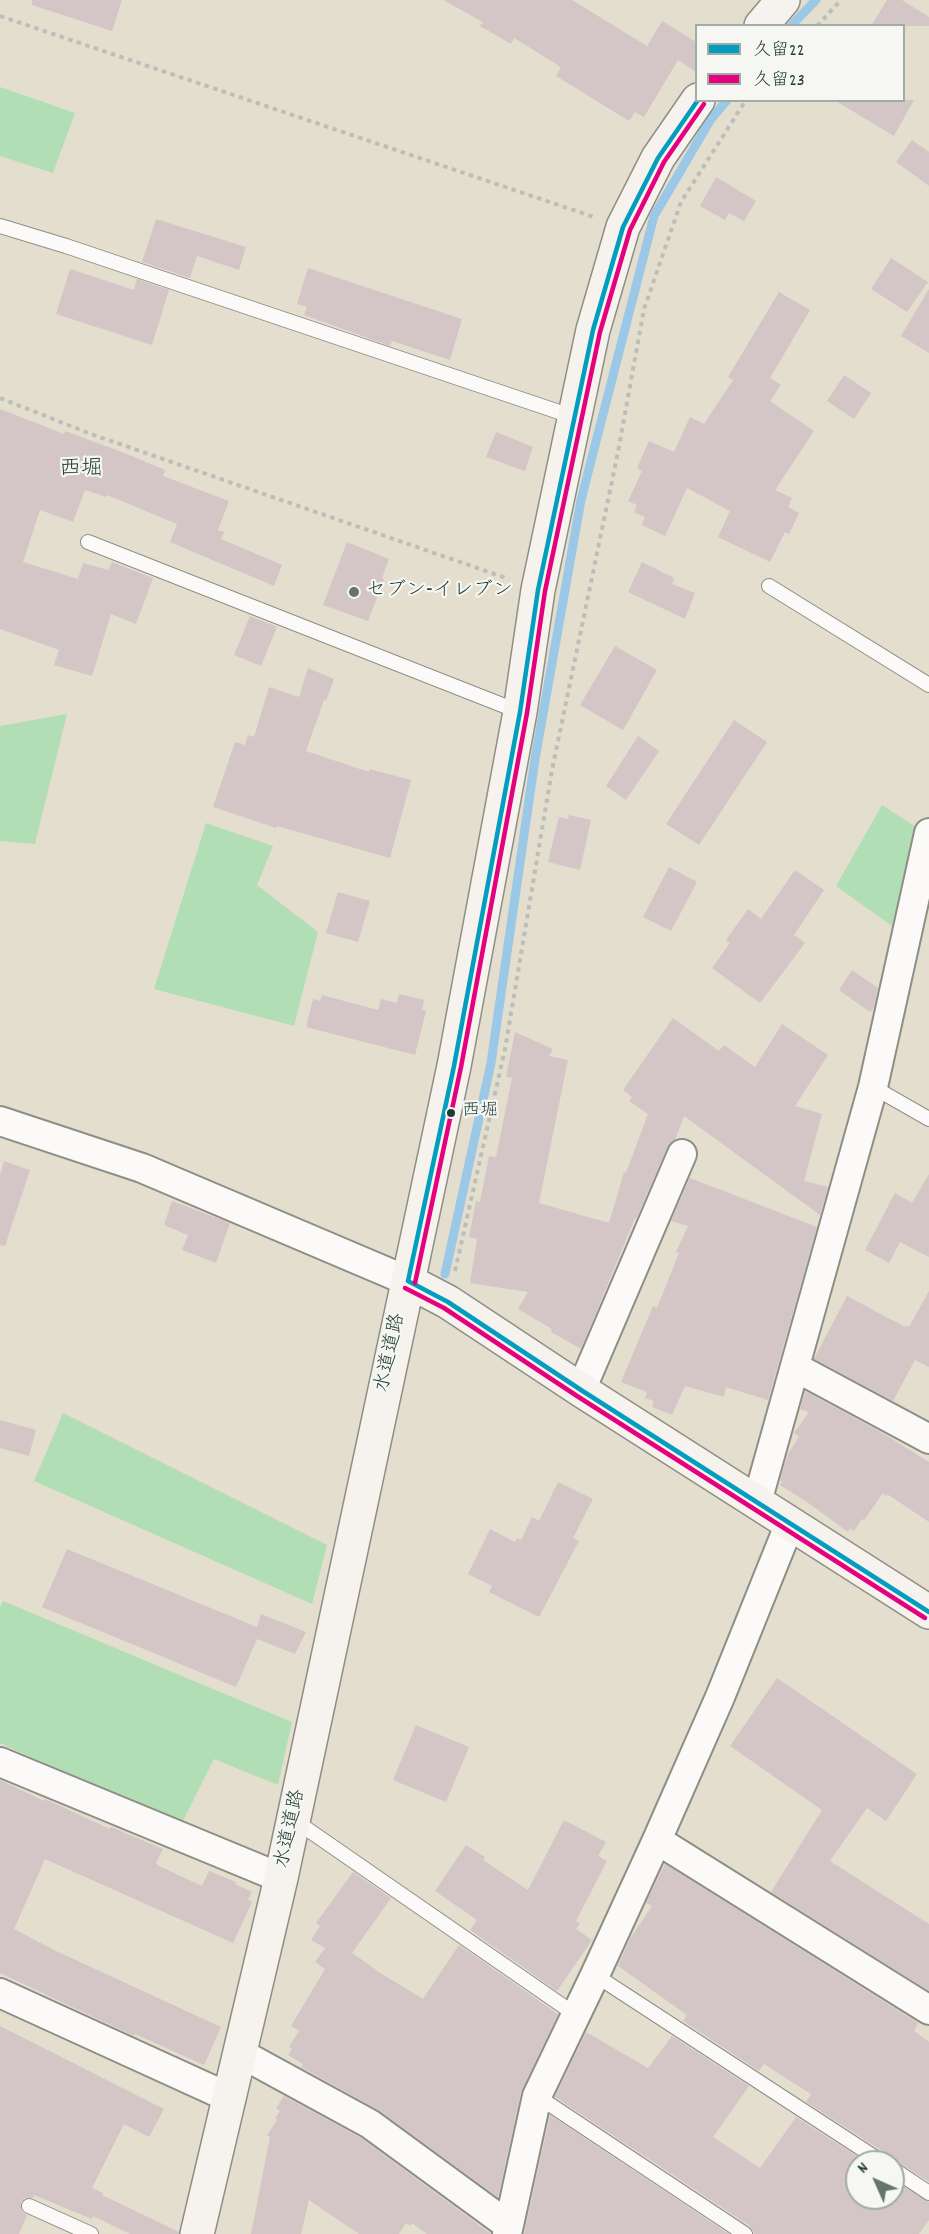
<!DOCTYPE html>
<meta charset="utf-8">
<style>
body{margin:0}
#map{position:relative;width:929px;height:2234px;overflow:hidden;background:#e4dece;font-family:Dekko,"Klee One",sans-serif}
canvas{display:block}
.legend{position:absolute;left:695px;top:24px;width:210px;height:78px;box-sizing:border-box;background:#f6f6f2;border:2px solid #a0aca6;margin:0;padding:8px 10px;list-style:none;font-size:18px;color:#1f3d34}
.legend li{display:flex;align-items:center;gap:12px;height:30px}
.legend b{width:30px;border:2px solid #a0aca6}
.north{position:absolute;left:845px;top:2150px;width:60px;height:60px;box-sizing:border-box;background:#f6f6f2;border:2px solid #a0aca6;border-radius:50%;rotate:315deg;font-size:16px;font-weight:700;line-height:24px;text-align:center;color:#1f3d34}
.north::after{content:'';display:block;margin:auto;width:21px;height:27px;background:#64756a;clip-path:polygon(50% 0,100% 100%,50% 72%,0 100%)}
</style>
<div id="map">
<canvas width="929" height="2234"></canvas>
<ul class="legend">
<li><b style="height:8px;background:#039ebf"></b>久留22</li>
<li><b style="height:8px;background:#e5007d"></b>久留23</li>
</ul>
<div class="north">N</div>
</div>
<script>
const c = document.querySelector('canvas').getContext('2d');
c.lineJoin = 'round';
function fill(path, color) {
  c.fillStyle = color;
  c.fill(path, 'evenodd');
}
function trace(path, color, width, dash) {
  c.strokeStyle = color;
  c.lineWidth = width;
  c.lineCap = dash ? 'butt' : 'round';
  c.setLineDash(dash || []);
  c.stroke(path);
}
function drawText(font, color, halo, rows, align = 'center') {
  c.font = font + ' Dekko,"Klee One",sans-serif';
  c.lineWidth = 4.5;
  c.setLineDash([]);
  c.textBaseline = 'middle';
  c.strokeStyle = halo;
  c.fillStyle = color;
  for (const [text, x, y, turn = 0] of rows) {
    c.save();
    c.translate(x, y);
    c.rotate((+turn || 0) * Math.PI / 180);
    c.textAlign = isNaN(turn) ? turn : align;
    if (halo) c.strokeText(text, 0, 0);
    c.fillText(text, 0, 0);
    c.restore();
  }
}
fill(new Path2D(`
 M0 87 75 113 53 173 0 156Z
 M67 714 35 844 0 841V726Z
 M882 805 922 831 899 931 836 886Z
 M206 823 273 846 257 885 318 932 294 1026 154 989Z
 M63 1413 327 1545 312 1604 34 1481Z
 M3 1601 292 1722 278 1785 214 1759 180 1827 0 1743V1607Z`), '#b2deb5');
trace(new Path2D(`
 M791 26 816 0
 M445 1274 491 1063 535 759 581 500 654 216 711 119 727 100`), '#9ac8e6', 9);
fill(new Path2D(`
 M32 0H122L112 31 32 5Z
 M443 0H572L647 46 662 21 696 42V72L678 60 644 117 635 112 629 121 556 76 561 67 514 38 511 44 480 26 483 22Z
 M887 0H902L929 17V26H871Z
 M834 100H914L894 136Z
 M912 140 929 152V186L896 162Z
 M716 177 756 201 744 221 729 213 725 220 700 206Z
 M156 219 246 247 239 270 197 256 190 278 142 262Z
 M891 258 928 282 907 312 871 289Z
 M308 268 462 319 450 360 392 341 390 346 304 315 307 307 297 304Z
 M70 269 134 290 137 279 169 290 152 345 56 314Z
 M929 289V353L901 336Z
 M779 292 810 310 770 378 781 385 770 401 814 431 775 490 792 498 788 507 799 513 789 534 785 532 770 562 718 537 730 511 687 488 665 536 642 525 645 517 634 512 637 505 628 501 642 471 637 468 649 441 674 452 690 417 704 424 733 380 728 377Z
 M844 375 871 393 854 419 827 401Z
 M0 409 64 434 65 431 122 452 165 470 163 476 229 501 218 530 224 532 221 539 282 565 274 586 170 542 177 524 107 495 106 497 85 490 73 522 40 510 23 562 78 579 83 563 108 570 112 562 153 578 136 624 111 614 92 676 54 665 59 650 0 629Z
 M496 432 533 447 525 471 486 457Z
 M347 542 389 559 382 578 384 579 368 621 323 605Z
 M642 562 674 578 672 584 695 593 685 619 628 592Z
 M250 616 277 627 261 666 234 655Z
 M615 646 657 670 623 730 580 705Z
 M308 668 334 679 326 701 324 700 306 751 369 772V769L411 780 390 858 277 826 276 828 213 807 235 742 245 745 248 735 254 737 269 687 299 697Z
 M734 720 767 742 699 845 666 824Z
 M638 736 659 751 626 800 606 786Z
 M569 815 591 820 580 870 548 862 559 817 568 819Z
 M669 867 697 882 671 931 643 917Z
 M795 870 824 890 794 935 805 943 760 1003 712 968 730 943 726 940 748 909 761 919Z
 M338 892 370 901 358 942 326 933Z
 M852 970 878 988 874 1007 870 1012 839 990Z
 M399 994 424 1000 422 1010 426 1011 415 1055 306 1027 313 999 320 1001 322 995 378 1010 381 999 397 1003Z
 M673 1018 719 1051 724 1045 755 1067 782 1024 828 1055 795 1106 822 1114 804 1181 828 1187 820 1215 684 1116 675 1140 667 1148 636 1219 635 1218 581 1349 551 1332 552 1329 518 1309 528 1292 470 1283 477 1239 469 1237 476 1201 480 1202 489 1156 496 1157 512 1078 506 1077 515 1032 553 1049 549 1056 568 1060 539 1203 609 1223 624 1172 626 1173 648 1114 629 1101 632 1097 623 1090Z
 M4 1161 30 1170 5 1246 0 1245V1175Z
 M929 1174V1257L900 1242 889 1263 865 1250 895 1193 912 1203Z
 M690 1178 817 1227 768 1400 726 1387 724 1397 685 1386 672 1415 652 1407 654 1401 645 1398 647 1392 621 1382 653 1306 657 1308 679 1253 676 1252 688 1226 671 1221Z
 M172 1201 230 1223 216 1263 182 1250 188 1235 164 1225Z
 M929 1291V1367L915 1360 893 1401 814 1359 847 1296 905 1327 906 1325 909 1327Z
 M805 1391 884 1434 929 1462V1522L887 1494 886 1496 883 1493 864 1520 862 1519 854 1531 850 1528 848 1532 810 1504 780 1485 782 1482 780 1480 788 1454 799 1437 794 1433 809 1412 800 1409Z
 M0 1420 36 1430 29 1456 0 1448Z
 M558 1482 593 1499 573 1538 579 1541 539 1617 489 1592 492 1586 468 1574 490 1529 515 1542 517 1538 521 1540 532 1517 539 1521Z
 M67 1549 257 1627 261 1614 306 1632 295 1654 257 1639 236 1687 42 1607Z
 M777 1678 917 1774 886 1821 867 1808 830 1861 929 1924V1991L771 1892 822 1810 730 1746Z
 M416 1725 469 1747 446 1802 393 1780Z
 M0 1780 44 1801 45 1799 110 1829 111 1827 163 1849 156 1863 159 1866 202 1886 209 1871 236 1882 235 1884 252 1892 248 1900 252 1902 233 1943 45 1859 14 1929 54 1950 221 2027 204 2065 135 2034 134 2036 0 1973Z
 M564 1820 606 1842 598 1856 607 1861 576 1921 580 1923 576 1929 592 1940 557 1991 470 1930 477 1920 435 1891 466 1845 485 1857 483 1860 528 1890Z
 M665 1864 918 2023 914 2031 929 2042V2182L898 2162 891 2161 887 2154 806 2102 811 2094 764 2064 759 2071 683 2021 687 2015 618 1966 630 1939 652 1906 646 1903Z
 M353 1872 391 1898 352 1953 382 1974 423 1999 459 1945 558 2014 521 2092 498 2197 380 2111 301 2067 303 2064 288 2055 292 2049 289 2047 299 2031 291 2026 325 1969 315 1962 325 1948 311 1940 320 1926 316 1923Z
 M0 2026 164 2109 149 2137 124 2124 92 2188 103 2193 102 2195 179 2232V2234H130L93 2216 92 2219 34 2195 33 2198H24L21 2203V2211L27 2215 19 2234H0Z
 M586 2032 648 2068 672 2036 749 2086 713 2137 760 2168 796 2117 866 2162H857V2198H893V2180L929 2202V2220L919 2234H754L750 2226 555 2097Z
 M284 2096 361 2138 491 2234H427L412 2223 410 2226 406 2223 399 2234H359L309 2200 301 2234H251L270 2137 267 2135 277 2120 275 2118 280 2111 276 2108Z
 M550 2115 729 2234H524Z`), '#d4c5c7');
const lane = new Path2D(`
 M0 226 66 246 574 417
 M88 542 520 712
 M769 586 929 685
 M873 1087 929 1119
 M294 1820 576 2015
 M595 1975 882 2162
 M537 2096 745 2234
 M893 2169 929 2193
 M29 2206 91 2234`);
const street = new Path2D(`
 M0 1121 142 1168 408 1281
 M795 1367 929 1439
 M581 1390 682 1154
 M757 1502 873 1087 929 833
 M0 1762 281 1878
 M657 1840 929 2010
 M0 1993 230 2098
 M240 2053 370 2124 508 2225
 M507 2234 537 2096 595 1975 657 1840 720 1697 790 1523`);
const secondary = new Path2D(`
 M761 26 783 0
 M408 1281 448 1302 581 1390 929 1612
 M197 2234 281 1878 454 1066 520 712 538 590 593 330 623 227 658 158 698 100`);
trace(lane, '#8d8f85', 16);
trace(street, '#8d8f85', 32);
trace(secondary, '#8d8f85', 36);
trace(new Path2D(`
 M0 16 594 217
 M817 26 841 0
 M0 398 91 434 509 579
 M455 1271 505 1049 552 770 618 452 644 309 681 202 746 100`), '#bcbeba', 4, [4.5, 4.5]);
trace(lane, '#fbfaf8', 14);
trace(street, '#fbfaf8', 28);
trace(secondary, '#f6f2ed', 33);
trace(new Path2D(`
 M408 1281 454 1066 520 712 538 590 593 330 623 227 658 158 698 100
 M408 1281 448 1302 581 1390 929 1612`), '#039ebf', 4.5);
trace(new Path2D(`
 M415 1283 461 1067 527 713 545 591 600 332 630 230 664 162 704 104
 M405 1288 444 1308 577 1396 925 1618`), '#e5007d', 4.5);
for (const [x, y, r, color] of [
 [354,592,6,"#64756a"],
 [451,1113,5,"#1f3d34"]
]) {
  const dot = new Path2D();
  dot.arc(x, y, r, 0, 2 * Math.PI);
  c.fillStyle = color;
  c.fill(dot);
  trace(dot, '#f6f6f2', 2);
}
drawText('18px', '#1f3d34', '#f6f6f2', [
 ["西堀",462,1113]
], 'left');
drawText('20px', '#1f3d34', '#f6f6f2', [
 ["セブン-イレブン",366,592]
], 'left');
drawText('20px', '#1f3d34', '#f6f6f2', [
 ["水道道路",392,1353,-78],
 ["水道道路",292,1829,-78]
]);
drawText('22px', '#1f3d34', '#f6f6f2', [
 ["西堀",81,471]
]);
</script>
